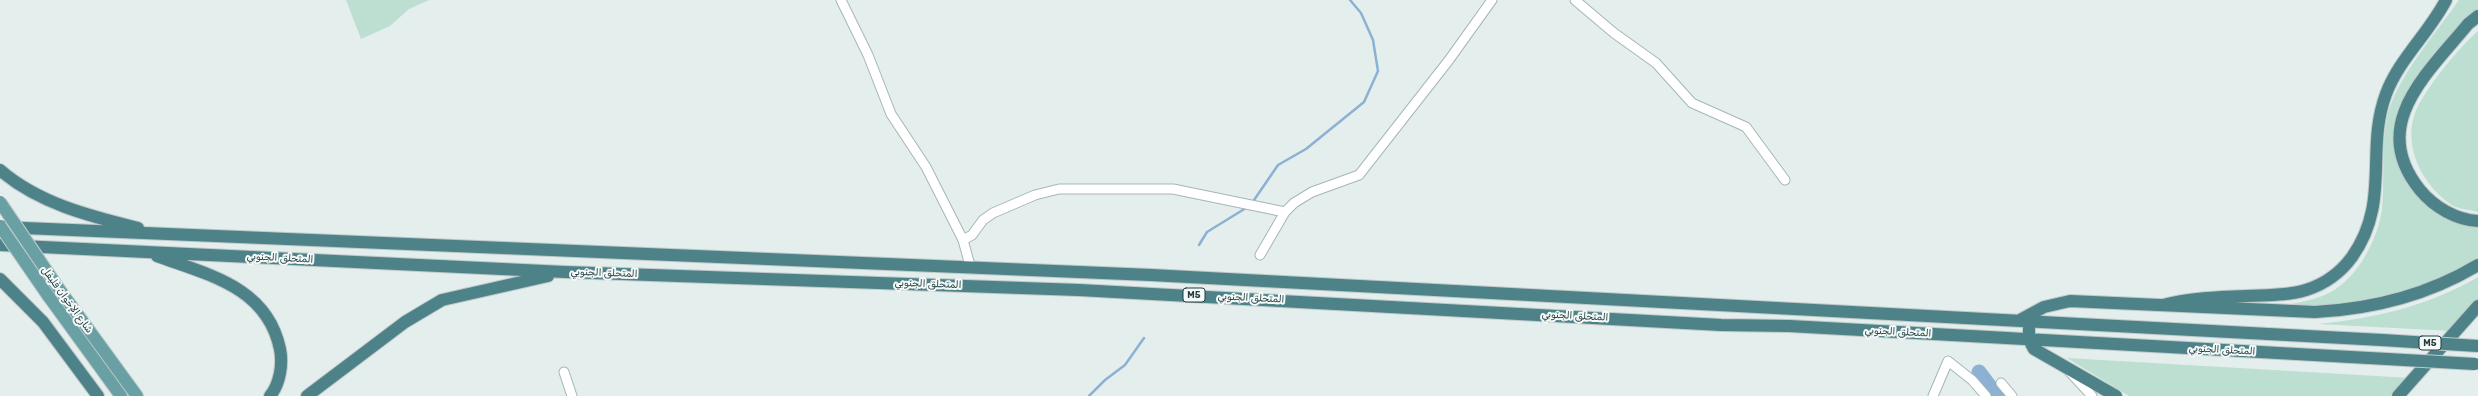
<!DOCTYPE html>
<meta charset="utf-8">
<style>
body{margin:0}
canvas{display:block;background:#e4eeed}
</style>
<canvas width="2478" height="396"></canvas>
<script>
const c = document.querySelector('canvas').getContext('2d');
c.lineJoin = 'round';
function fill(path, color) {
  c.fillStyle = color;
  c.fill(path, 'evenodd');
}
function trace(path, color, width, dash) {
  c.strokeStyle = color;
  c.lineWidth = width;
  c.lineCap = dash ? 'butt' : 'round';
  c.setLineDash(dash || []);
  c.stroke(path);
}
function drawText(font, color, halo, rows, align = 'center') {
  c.font = font + ' Rubik,"Noto Sans Arabic",sans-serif';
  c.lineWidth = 4;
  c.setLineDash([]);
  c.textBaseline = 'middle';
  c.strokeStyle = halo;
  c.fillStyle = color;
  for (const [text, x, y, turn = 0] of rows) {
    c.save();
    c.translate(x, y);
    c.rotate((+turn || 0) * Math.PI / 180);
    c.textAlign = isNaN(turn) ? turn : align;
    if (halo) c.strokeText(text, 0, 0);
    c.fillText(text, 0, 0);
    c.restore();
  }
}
fill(new Path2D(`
 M346 0H429L409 9 390 26 361 39Z
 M2459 0H2478V12L2414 85 2399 162 2408 183 2424 202 2442 217 2478 228V259L2428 285 2346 308H2260C2283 305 2310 303 2331 292 2358 277 2378 239 2382 209 2385 179 2381 147 2387 118 2394 81 2436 33 2459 0Z
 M2478 31V212C2470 210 2456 209 2449 203 2422 184 2403 146 2415 113 2423 91 2460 46 2478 31Z
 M2478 277V300L2452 331 2318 324C2375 318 2429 306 2478 277Z
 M2067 358 2411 378 2391 396H2129Z`), '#bddfd1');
trace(new Path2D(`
 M1252 203 1278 165 1306 149 1364 102 1378 71 1373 40 1361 13 1350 0
 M1199 245 1207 232 1246 208
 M1089 396 1105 380 1125 365 1144 338`), '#8cb1d3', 2.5);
trace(new Path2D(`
 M1979 372 1997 396`), '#8cb1d3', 15);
const minor = new Path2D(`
 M841 0 868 55 891 114 926 167 963 240 971 269
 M1575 0 1614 33 1656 63 1692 103 1746 127 1785 180
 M963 240 972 235 983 220 993 213 1035 195 1059 189H1173L1285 212
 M1260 255 1285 212 1294 203 1312 192 1359 175 1449 60 1492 0
 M2067 369 2092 396
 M564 372 572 396
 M2001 383 2012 396
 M1933 396 1948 361 1972 380 1986 396`);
const primary = new Path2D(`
 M59 289 137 396
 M49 297 121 396`);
const trunk = new Path2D(`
 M2478 16 2468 24C2428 73 2367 125 2420 190 2434 207 2456 220 2478 221
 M0 170C38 203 89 216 138 228
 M0 227 1151 275 2382 340
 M0 245 565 272 1079 290 1721 325 1789 326 2387 359
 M157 256C209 275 267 287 280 349 283 364 280 384 270 396
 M0 279 43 322 98 396
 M2163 305C2190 298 2218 297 2247 296 2266 295 2287 296 2306 290 2325 284 2341 272 2352 257 2391 202 2365 150 2386 94 2399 59 2429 33 2446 0
 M2020 320 2044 307 2070 301 2315 312C2374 309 2428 295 2478 265
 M2029 320V340L2034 349 2116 396
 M307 396 405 322 442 300 548 276
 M2398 396 2478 306`);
trace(minor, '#a6b6b6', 11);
trace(primary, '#c1c9ca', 14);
trace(trunk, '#c1c9ca', 14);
trace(minor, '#fff', 9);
trace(primary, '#69a0a4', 12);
trace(trunk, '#4c8288', 12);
const primaryBridge = new Path2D(`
 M0 202 59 289
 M0 226 49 297`);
const trunkBridge = new Path2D(`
 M2382 340 2478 346
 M2387 359 2475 364`);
trace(primaryBridge, '#c1c9ca', 14, []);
trace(trunkBridge, '#c1c9ca', 14, []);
trace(primaryBridge, '#69a0a4', 12);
trace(trunkBridge, '#4c8288', 12);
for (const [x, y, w] of [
 [1194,295,22],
 [2430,343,22]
]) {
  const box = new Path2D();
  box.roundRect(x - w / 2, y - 7, w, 14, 3);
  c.fillStyle = '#f5faf9';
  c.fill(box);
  trace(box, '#233e40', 1);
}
drawText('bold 9px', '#233e40', null, [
 ["M5",1194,295],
 ["M5",2430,343]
]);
drawText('10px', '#233e40', '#f5faf9', [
 ["المتحلق الجنوبي",280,258,3],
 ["المتحلق الجنوبي",604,273,2],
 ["المتحلق الجنوبي",928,284,2],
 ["المتحلق الجنوبي",1251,298,3],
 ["شارع الإخوان فليفل",67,300,54],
 ["المتحلق الجنوبي",1575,316,3],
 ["المتحلق الجنوبي",1898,332,3],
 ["المتحلق الجنوبي",2222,350,3]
]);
</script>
